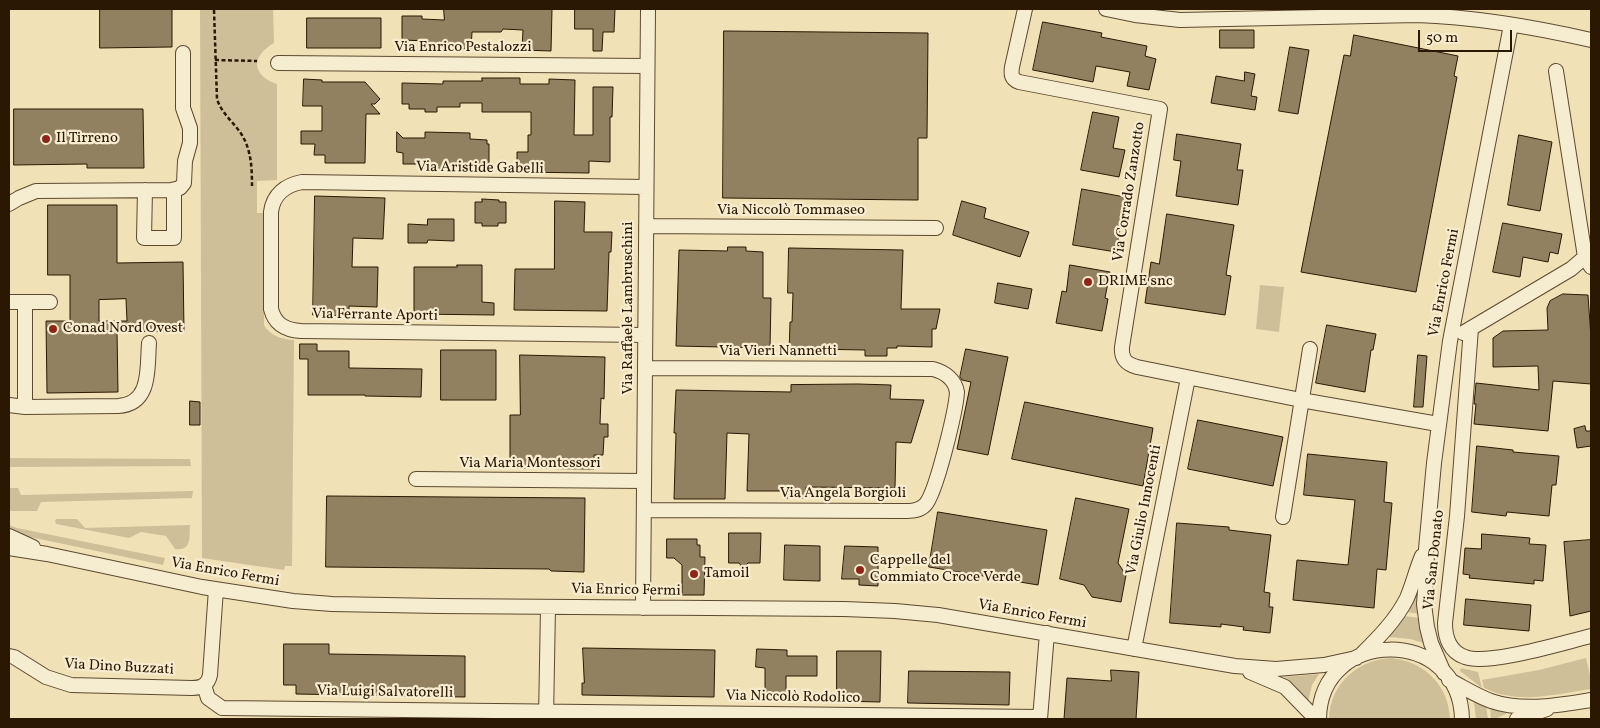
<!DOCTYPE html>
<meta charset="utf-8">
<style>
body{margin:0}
#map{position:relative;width:1600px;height:728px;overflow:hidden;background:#f1e1b6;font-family:Vollkorn,serif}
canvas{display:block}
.frame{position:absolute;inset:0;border:10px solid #2b1803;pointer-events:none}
.scale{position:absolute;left:1418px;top:30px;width:94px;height:22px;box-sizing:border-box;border:2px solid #2b1803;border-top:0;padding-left:6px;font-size:15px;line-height:18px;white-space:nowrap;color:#2b1803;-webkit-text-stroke:4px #f6ecd0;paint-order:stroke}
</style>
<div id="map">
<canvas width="1600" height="728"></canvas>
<div class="frame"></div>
<div class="scale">50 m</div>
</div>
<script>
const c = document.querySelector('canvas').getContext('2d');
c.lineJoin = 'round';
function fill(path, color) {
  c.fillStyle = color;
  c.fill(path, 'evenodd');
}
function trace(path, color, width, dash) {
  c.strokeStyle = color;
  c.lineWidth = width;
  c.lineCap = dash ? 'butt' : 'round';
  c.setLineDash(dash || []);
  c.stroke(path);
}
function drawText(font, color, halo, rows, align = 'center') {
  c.font = font + ' Vollkorn,serif';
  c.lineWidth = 4.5;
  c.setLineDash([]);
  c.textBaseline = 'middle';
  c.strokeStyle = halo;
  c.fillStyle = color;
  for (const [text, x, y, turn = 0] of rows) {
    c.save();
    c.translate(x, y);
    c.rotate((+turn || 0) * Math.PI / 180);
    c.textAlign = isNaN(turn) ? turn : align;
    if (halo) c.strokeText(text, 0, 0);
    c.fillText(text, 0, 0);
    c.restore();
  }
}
fill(new Path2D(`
 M200 9H273L274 43C251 56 251 75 277 84V180L257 181V213H264V325C269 335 283 340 294 340L292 566H285L284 570 202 558Z
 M1260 285 1284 287 1279 332 1256 329Z
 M9 458 190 459 191 466 9 467Z
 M9 488H18L21 495 193 491 192 498 41 502 37 511H11L9 510Z
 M56 519H77L85 528 190 525C189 538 192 551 175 549L166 536 141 532 129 538 56 524 55 521Z
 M9 525 17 528 165 558 163 565 16 534 9 532Z
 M1417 589 1420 590V614L1406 612Z
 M1404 616 1420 618 1425 641 1424 643 1410 639 1389 637 1388 635Z
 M1392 658C1425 662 1449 686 1450 719H1329C1330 684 1358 659 1392 658Z
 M1586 658 1591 679V689C1555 694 1519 705 1484 688L1482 680 1539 670Z
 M1461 668 1478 672 1482 688 1460 671Z
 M1319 674 1312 685 1308 702 1296 687 1283 677Z
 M1475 701 1486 706 1488 719H1476L1474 702Z
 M1490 707 1506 712V714L1495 719H1491Z`), '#cfbf98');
const building = new Path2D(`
 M100 9H172V47L100 48Z
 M444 9H552L551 51 522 50 523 30 503 29 501 32H472L471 49 443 48V45H428V41L402 40V16H422V19L444 20Z
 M575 9H615L614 32H603L602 51H593V29H575Z
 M307 18H381V48H307Z
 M1043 22 1102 33 1101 37 1147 46 1145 56 1156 59 1149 90 1127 86 1130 72 1096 66 1093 82 1033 70Z
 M1220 30H1254V48H1220Z
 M724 31 928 33 927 138H918V200L723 198Z
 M1354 35 1458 56 1454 76 1457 77 1416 292 1301 272 1344 55 1350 56Z
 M1290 47 1309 50 1298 114 1279 111Z
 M1245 72 1255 74 1251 96 1257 97 1255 110 1211 103 1216 76 1244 81Z
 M482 78H520V84H549V79L575 80 574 135H593V87H613L612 117H610V162L589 161V173L517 172V152H528V135H531V112H482V103H460V107H437V112H425V109H409V104H402V83L443 84V81H482Z
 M304 79 322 80V82H365L380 99 375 104H371L380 114H366L365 163H325V155H314L315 144H301V131H322V106H303Z
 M14 109H143L144 168H87V164L14 165Z
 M1093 112 1119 117 1113 148 1125 150 1119 177 1081 170Z
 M397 132 403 138H425V132L470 133V139L487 140V144H489V165H467V171L425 170V164H403V153L397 152Z
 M1177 134 1241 144 1237 170H1243L1238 205 1176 196 1181 161 1174 160Z
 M1519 135 1552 142 1540 211 1508 205Z
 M1082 189 1130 198 1126 225 1121 224 1116 252 1073 245Z
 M315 196 385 198 383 239 353 238 352 267H378L377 307 349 306V316L313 315Z
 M482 199 499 200V202H506V223H498V226H482V223H475V202H482Z
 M555 201 585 202 584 232H612L611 252H609L607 311 514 310 515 269H554Z
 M962 201 986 208 984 218 1029 232 1020 257 953 235Z
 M48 205H117V263L183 262 184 332 117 331 118 392 47 393 46 321H70V275H48ZM126 299 127 321H99V300Z
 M1167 214 1234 225 1226 275 1231 276 1225 315 1145 303 1151 262 1159 264Z
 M428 219H454V241L428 240 427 243H408V224L427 225Z
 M1503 223 1562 234 1558 254 1550 252 1548 262 1523 257 1520 277 1493 272Z
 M728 247H746V251L763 252V298H771L770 348 676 346 679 250 727 251Z
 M789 248 903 250 901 309H940L936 329H932V347L897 346V348H887V356H865V350L810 349V355L789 354 790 322H792L793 293H788Z
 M457 265H482V302L494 303V315L414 314V267H457Z
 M1070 265 1110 272 1105 298 1108 299 1102 331 1056 323 1062 291 1066 292Z
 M998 283 1032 289 1028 309 995 303Z
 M1563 294 1588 295 1591 338V384L1553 381 1548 431 1474 424 1476 404H1474L1476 383 1539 390 1538 366 1493 367V338L1503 331 1548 330 1547 308 1550 301Z
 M1327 325 1376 334 1373 350H1371L1365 392 1316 383Z
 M300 344H317V351H349V368L422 369 421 397 365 396V395H308V359H300Z
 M966 349 1008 357 988 455 957 449 971 382 962 380 960 377Z
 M441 350H496V400H441Z
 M520 355 605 357 604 399 601 398 600 424H608V437H604L603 455H594V469L510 468V415H520Z
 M1418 355 1427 356 1423 407H1414Z
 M858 384 891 385 890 399 924 400 911 443 896 442 895 488 806 487V498H786V491H747L749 434 727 433 725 499H674L676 433H674L676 390 791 392V385Z
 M190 401 200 402V425H190Z
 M1025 402 1153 428 1143 486 1012 459Z
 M1198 420 1283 437 1273 486 1188 469Z
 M1585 426 1586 431H1591V446L1577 448 1574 429Z
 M1477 446 1513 450V452L1559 456 1556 485H1552L1549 516 1507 512 1506 516 1472 512Z
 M1308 454 1387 462 1384 502 1392 503 1386 570 1377 569 1374 608 1293 600 1297 560 1348 565 1355 500 1304 495Z
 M327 496 585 498 584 572 551 571 549 569 326 567Z
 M1076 498 1129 509 1118 563 1126 575 1121 602 1092 597 1084 585 1060 579Z
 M938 512 1047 530 1038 585 929 567Z
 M1177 523 1229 527V530L1271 535 1264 592 1270 593 1269 607H1273L1270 633 1243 630 1244 627 1221 624V627L1170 623Z
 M729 533H761L760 563H748L743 568 739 563H729Z
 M1482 534 1530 538 1529 544 1546 545 1543 581 1534 580V584L1469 578 1470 575 1463 574 1465 548 1481 549Z
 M667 539H697V545H700V557H705L704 595H682V565L674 558H667Z
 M1591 540V611L1570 616 1564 542Z
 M785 545 820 546V581L784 580Z
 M845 546 878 547V586L859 585V579H842Z
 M1466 599 1531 605 1529 631 1464 625Z
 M284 644H329V654L465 656V697L296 694V685H284Z
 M583 648 715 650 714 697 582 695V683H584Z
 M757 649 787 650V656H817V676H786V694H765V668L756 667Z
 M837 651H881L880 702 837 701Z
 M1111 670 1139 672 1136 719H1064L1067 678 1111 681Z
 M909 671 1010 672 1009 705 908 703Z`);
fill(building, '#928160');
trace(building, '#2b1803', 1);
const minor = new Path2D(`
 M1025 9 1012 67C1011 74 1011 79 1019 82L1160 109 1122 347C1121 359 1126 364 1137 367L1301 400 1438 424
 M1106 9 1135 15 1180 20 1417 15C1476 17 1534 27 1591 40
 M278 63 647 66
 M1556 71 1585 257 1591 267
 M145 190 144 238H174V190
 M9 204 19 198 36 191 171 190 180 188 184 183 185 161 190 143V128L183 108V53
 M646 226 936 228
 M9 302H50
 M25 302V407
 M1471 328 1457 516 1445 623C1445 638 1450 652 1465 657 1488 666 1565 642 1591 636
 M1463 333 1571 269 1585 257
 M645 335 301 331C286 330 275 325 271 309V212C273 194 286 185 302 182L646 187
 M9 405 25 407 118 406C152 404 147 367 149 343
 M416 479 644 481
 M644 510 899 511C908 511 918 512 925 505 936 494 956 410 957 392 955 380 945 372 933 369L645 368
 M1283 517 1310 349
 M9 536 33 547
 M9 548 47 554 202 587 293 601 332 604 439 606 844 609 895 611 938 615 1235 666 1276 669 1324 665 1356 658
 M643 608 648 9
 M1134 649 1188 378
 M1362 654C1379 637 1396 620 1407 598 1413 584 1416 570 1422 556
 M9 656 14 657 46 677 71 685 192 688C202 688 208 685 210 675L216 589
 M1250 672 1285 687 1316 719
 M1444 673 1431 643 1427 627 1424 604 1427 564 1426 549 1434 463 1450 341 1511 25
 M1449 680C1463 687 1477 696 1491 701 1523 712 1559 705 1591 700
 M204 685 208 698 222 708 1040 717
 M546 719 548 607
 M1040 719 1047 633
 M1319 719C1320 627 1460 626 1462 719
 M1517 719 1547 709`);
trace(minor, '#5c4a30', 16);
trace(new Path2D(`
 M214 10 217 99C221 112 232 121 240 132 251 148 252 166 252 186
 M215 60 257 61`), '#2b1803', 2.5, [4, 2.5]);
trace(minor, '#f6ecd0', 14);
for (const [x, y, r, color] of [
 [46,139,5,"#8f2418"],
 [1088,282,5,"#8f2418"],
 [53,329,5,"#8f2418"],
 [860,570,5,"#8f2418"],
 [694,574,5,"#8f2418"]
]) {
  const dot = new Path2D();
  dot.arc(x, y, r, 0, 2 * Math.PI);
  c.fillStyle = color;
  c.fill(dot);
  trace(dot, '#f6ecd0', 2);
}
drawText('15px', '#2b1803', '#f6ecd0', [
 ["Via Enrico Pestalozzi",463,48],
 ["Via Aristide Gabelli",480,169,1],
 ["Via Corrado Zanzotto",1130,192,-81],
 ["Via Niccolò Tommaseo",791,211],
 ["Via Enrico Fermi",1445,283,-79],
 ["Via Raffaele Lambruschini",629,308,-90],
 ["Via Ferrante Aporti",375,316,1],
 ["Via Vieri Nannetti",778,352],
 ["Via Maria Montessori",530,464],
 ["Via Angela Borgioli",843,494],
 ["Via Giulio Innocenti",1145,510,-79],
 ["Via San Donato",1435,560,-84],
 ["Via Enrico Fermi",225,573,10],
 ["Via Enrico Fermi",626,591,1],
 ["Via Enrico Fermi",1032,615,10],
 ["Via Dino Buzzati",119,668,3],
 ["Via Luigi Salvatorelli",385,693,1],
 ["Via Niccolò Rodolico",793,698,1]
]);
drawText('15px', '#2b1803', '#f6ecd0', [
 ["Il Tirreno",56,139],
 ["DRIME snc",1098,282],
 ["Conad Nord Ovest",63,329],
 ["Cappelle del",870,561],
 ["Commiato Croce Verde",870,578],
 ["Tamoil",704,574]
], 'left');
</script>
